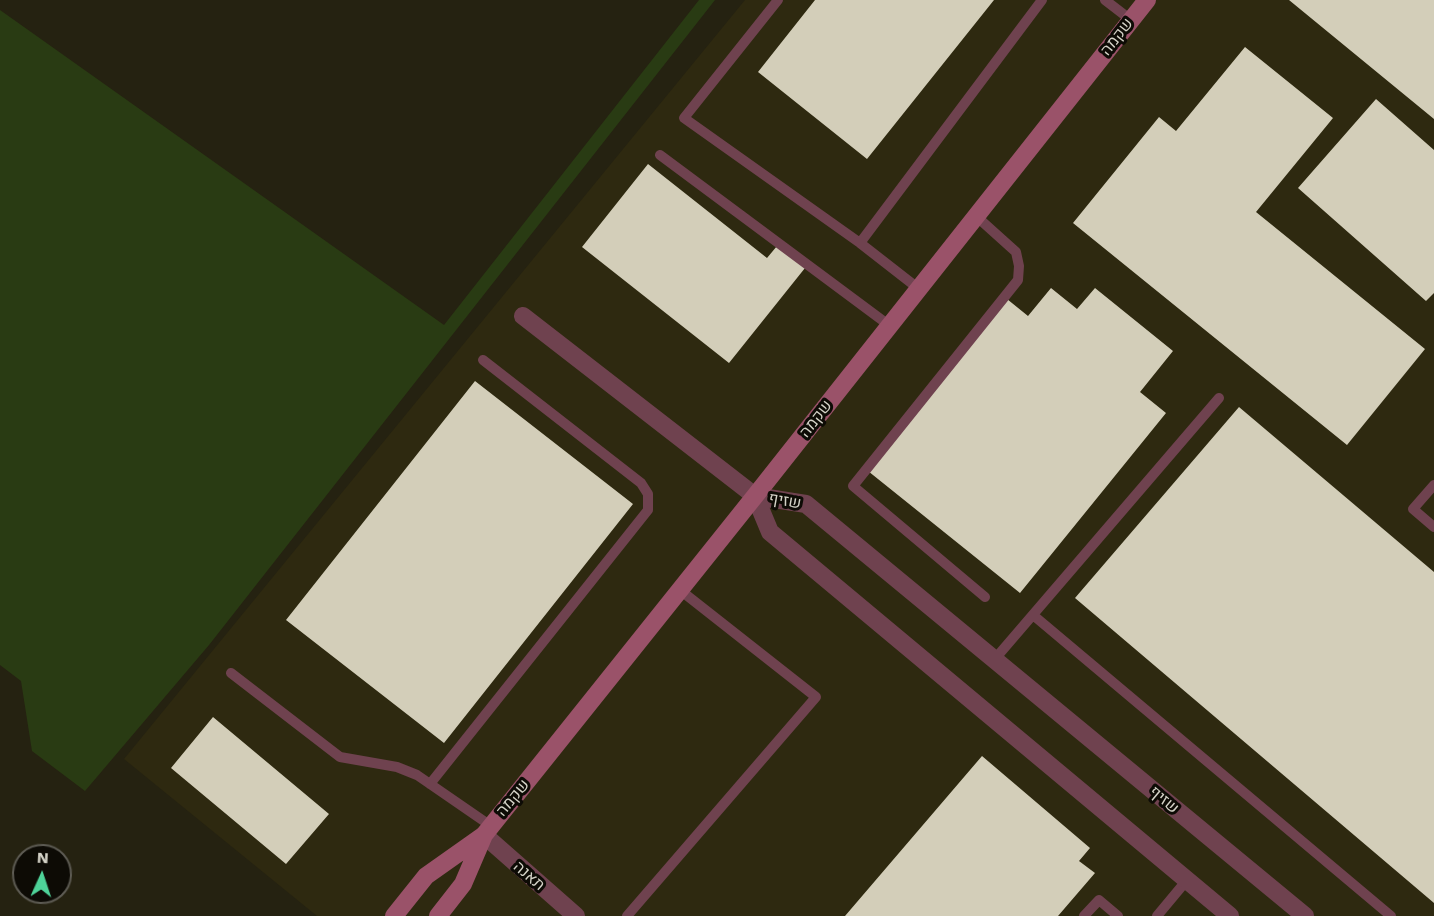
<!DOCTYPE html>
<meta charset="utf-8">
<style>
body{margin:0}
#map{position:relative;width:1434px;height:916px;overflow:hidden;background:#252211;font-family:"Work Sans",sans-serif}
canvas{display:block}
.north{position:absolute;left:12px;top:844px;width:60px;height:60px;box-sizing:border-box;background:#0d0b05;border:2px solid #5d5b53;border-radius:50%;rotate:3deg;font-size:16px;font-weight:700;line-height:24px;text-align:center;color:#d4d2c7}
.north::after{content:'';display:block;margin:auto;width:21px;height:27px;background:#4ed399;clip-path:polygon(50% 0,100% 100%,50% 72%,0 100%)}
</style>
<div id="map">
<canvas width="1434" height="916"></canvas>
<div class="north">N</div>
</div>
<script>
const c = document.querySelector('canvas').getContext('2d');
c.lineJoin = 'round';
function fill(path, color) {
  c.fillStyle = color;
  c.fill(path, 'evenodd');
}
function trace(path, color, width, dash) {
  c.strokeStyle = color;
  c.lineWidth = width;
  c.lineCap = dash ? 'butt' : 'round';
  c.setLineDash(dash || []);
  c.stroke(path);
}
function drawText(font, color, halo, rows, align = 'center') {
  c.font = font + ' "Work Sans",Heebo,sans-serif';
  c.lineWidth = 6;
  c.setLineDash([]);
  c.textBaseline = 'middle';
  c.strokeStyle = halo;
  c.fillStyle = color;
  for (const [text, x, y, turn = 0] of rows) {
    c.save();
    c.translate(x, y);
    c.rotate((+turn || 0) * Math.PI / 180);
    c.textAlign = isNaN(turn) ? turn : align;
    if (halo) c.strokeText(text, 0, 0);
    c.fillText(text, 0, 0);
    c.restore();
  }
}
fill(new Path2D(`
 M745 0H1434V916H317L124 759Z`), '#2e2910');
fill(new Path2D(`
 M699 0H715L209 645 85 791 32 751 21 681 0 665V10L444 325Z`), '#293b13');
fill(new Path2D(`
 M815 0H994L867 159 758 72Z
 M1289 0H1434V119Z
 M1245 47 1333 118 1256 212 1425 349 1347 445 1073 223 1159 117 1176 131Z
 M1376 99 1434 150V293L1426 301 1298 188Z
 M648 164 767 258 777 246 805 268 729 363 582 247Z
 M1051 288 1077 309 1095 288 1173 351 1140 392 1166 413 1020 593 868 471 1007 299 1028 316Z
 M475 381 633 504 444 743 286 620Z
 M1239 407 1434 572V903L1075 598Z
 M213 717 329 814 286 864 171 768Z
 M982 756 1090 848 1079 861 1095 873 1058 916H845Z`), '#d3ceb9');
trace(new Path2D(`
 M778 0 684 118 860 243 919 289
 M1105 0 1131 20
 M660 155 890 326
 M976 216 1016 252 1019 266 1018 280 853 486 985 597
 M860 243 1042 0
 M1434 485 1413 509 1434 527
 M1033 615 1391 916
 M994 660 1219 398
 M231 673 340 757 397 767 417 775 491 826
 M430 784 648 510V494L641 483 483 360
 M627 916 816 697 680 590
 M1084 916 1099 900 1118 916
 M1157 916 1187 880`), '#6f424f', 10);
trace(new Path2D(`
 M523 316 755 496 770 532 1230 916
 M755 496 806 504 1305 916
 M484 835 576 916`), '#6f424f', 18);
trace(new Path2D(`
 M394 916 426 876 484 835
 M438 916 463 884 484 835 755 496 1147 0`), '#9a5269', 18);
drawText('16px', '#d4d2c7', '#0d0b05', [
 ["שקמה",1117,37,-52],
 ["שקמה",816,419,-52],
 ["שזיף",785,501,10],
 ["שקמה",513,798,-51],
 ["שזיף",1164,800,40],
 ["תאנה",529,876,41]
]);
</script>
